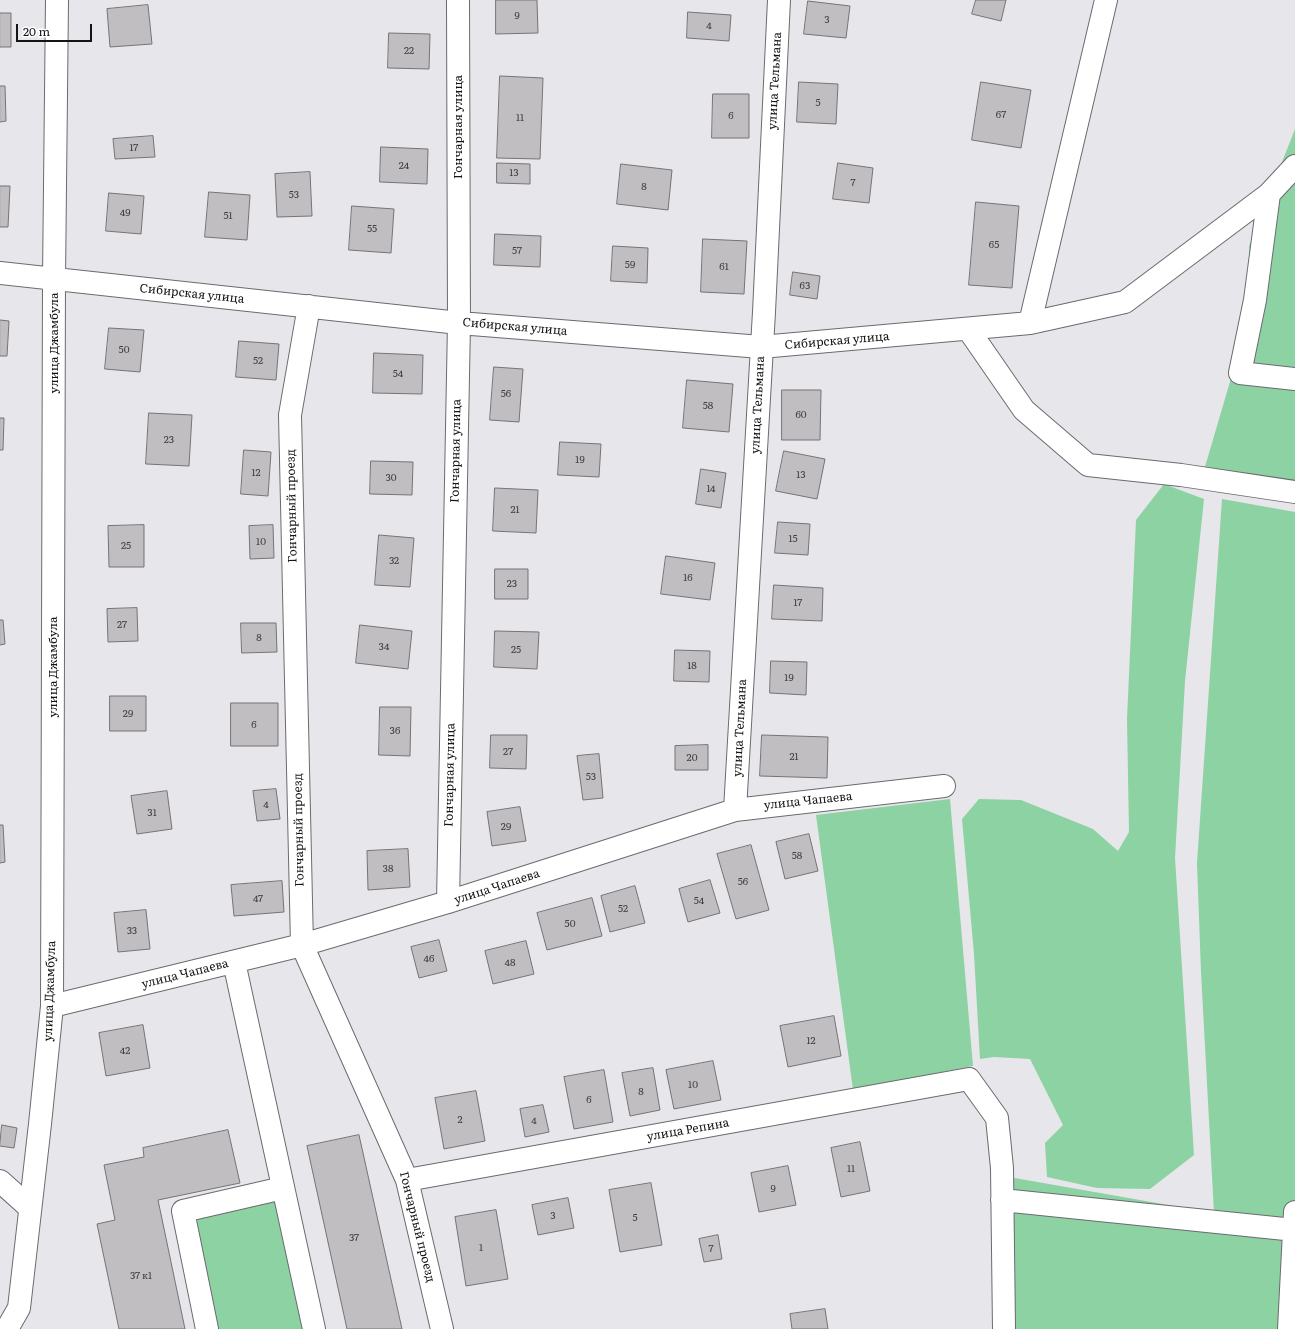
<!DOCTYPE html>
<meta charset="utf-8">
<style>
body{margin:0}
#map{position:relative;width:1295px;height:1329px;overflow:hidden;background:#e7e6eb;font-family:Literata,serif}
canvas{display:block}
.scale{position:absolute;left:16px;top:24px;width:76px;height:18px;box-sizing:border-box;border:2px solid #141415;border-top:0;padding-left:5px;font-size:12px;line-height:14px;white-space:nowrap;color:#141415;-webkit-text-stroke:3px #fff;paint-order:stroke}
</style>
<div id="map">
<canvas width="1295" height="1329"></canvas>
<div class="scale">20 m</div>
</div>
<script>
const c = document.querySelector('canvas').getContext('2d');
c.lineJoin = 'round';
function fill(path, color) {
  c.fillStyle = color;
  c.fill(path, 'evenodd');
}
function trace(path, color, width, dash) {
  c.strokeStyle = color;
  c.lineWidth = width;
  c.lineCap = dash ? 'butt' : 'round';
  c.setLineDash(dash || []);
  c.stroke(path);
}
function drawText(font, color, halo, rows, align = 'center') {
  c.font = font + ' Literata,serif';
  c.lineWidth = 3;
  c.setLineDash([]);
  c.textBaseline = 'middle';
  c.strokeStyle = halo;
  c.fillStyle = color;
  for (const [text, x, y, turn = 0] of rows) {
    c.save();
    c.translate(x, y);
    c.rotate((+turn || 0) * Math.PI / 180);
    c.textAlign = isNaN(turn) ? turn : align;
    if (halo) c.strokeText(text, 0, 0);
    c.fillText(text, 0, 0);
    c.restore();
  }
}
fill(new Path2D(`
 M1295 129V493L1202 477 1254 300 1249 246Z
 M1164 484 1204 499 1185 681 1175 858 1194 1155 1150 1189 1097 1188 1047 1177 1045 1143 1063 1125 1030 1059 994 1057 980 1059 974 954 962 819 979 799 1021 800 1093 829 1118 851 1129 832 1127 719 1136 520Z
 M1222 499 1295 512V1329H1009V1177L1214 1213 1201 972 1197 863Z
 M950 799 973 1066 853 1090 816 815Z
 M279 1196 308 1329H215L193 1217Z`), '#8cd2a3');
const building = new Path2D(`
 M496 0H537L538 33 496 34Z
 M976 0H1006L1001 21 972 14Z
 M808 1 850 6 846 38 804 34Z
 M148 5 152 44 110 47 107 9Z
 M688 12 731 15 729 41 687 38Z
 M0 13H11V47H0Z
 M389 33 430 34 429 69 388 68Z
 M500 76 543 78 540 159 497 158Z
 M799 82 838 84 836 124 797 122Z
 M981 82 1031 90 1021 148 972 140Z
 M0 86H5L6 121 0 122Z
 M713 94H749V138H712Z
 M153 136 155 157 115 159 113 139Z
 M381 147 428 149 427 184 380 182Z
 M497 163 530 164V184L497 183Z
 M838 163 873 168 869 203 833 199Z
 M621 164 672 170 668 210 617 204Z
 M310 172 312 216 277 217 275 174Z
 M0 186H10L8 227H0Z
 M209 192 250 195 247 240 205 237Z
 M109 193 144 196 141 234 106 231Z
 M976 202 1019 206 1012 288 969 285Z
 M352 206 394 209 391 253 349 250Z
 M495 234 541 236 540 267 494 265Z
 M703 239 747 241 744 294 701 292Z
 M613 246 648 248 647 283 611 281Z
 M793 272 820 276 817 299 790 295Z
 M0 320 9 321 7 356H0Z
 M109 328 144 330 140 372 105 369Z
 M239 341 279 344 276 380 236 377Z
 M374 353 423 355 422 394 373 393Z
 M494 367 523 369 519 422 490 420Z
 M687 380 733 384 729 432 683 428Z
 M782 390H821L820 440H782Z
 M149 413 192 415 189 466 146 464Z
 M0 418H4L3 450H0Z
 M560 442 601 444 599 477 558 475Z
 M244 450 271 452 268 496 241 494Z
 M784 451 825 459 817 499 776 491Z
 M371 461 413 462 412 495 370 494Z
 M701 469 726 473 721 508 696 504Z
 M495 488 538 490 536 533 493 531Z
 M778 522 810 524 808 555 775 553Z
 M144 525V567H109L108 526Z
 M273 525 274 558 250 559 249 526Z
 M379 535 414 538 410 587 375 585Z
 M666 556 715 563 710 600 661 594Z
 M495 569H528V599H495Z
 M774 585 823 588 822 621 772 619Z
 M137 608 138 641 108 642 107 609Z
 M0 620H3L5 644 0 645Z
 M241 623H276L277 652 242 653Z
 M360 625 412 631 408 669 356 663Z
 M495 631 539 632 537 669 494 667Z
 M675 650 710 651 709 682 674 681Z
 M771 661 807 662 806 695 770 693Z
 M110 696H146V731H110Z
 M231 703H278V746H231Z
 M380 707H411L410 756 379 755Z
 M491 735H527L526 769 490 768Z
 M762 735 828 737 827 778 760 776Z
 M708 745V770H675V746Z
 M599 754 603 798 583 800 577 756Z
 M276 789 280 819 257 821 253 791Z
 M167 791 172 829 137 834 131 796Z
 M520 807 526 841 492 846 487 812Z
 M0 825H3L5 862 0 863Z
 M809 834 818 871 785 879 776 842Z
 M751 845 769 910 736 919 717 854Z
 M408 849 410 887 368 890 367 851Z
 M710 880 720 913 688 922 679 889Z
 M282 881 284 912 234 916 231 885Z
 M635 886 645 923 610 932 601 896Z
 M592 898 602 936 547 950 537 913Z
 M146 910 150 949 118 952 114 913Z
 M439 940 447 971 419 978 411 947Z
 M526 941 534 974 493 984 485 951Z
 M834 1016 841 1056 788 1067 780 1026Z
 M143 1025 150 1068 106 1076 99 1033Z
 M713 1061 721 1100 674 1109 666 1070Z
 M653 1068 660 1110 630 1116 622 1073Z
 M604 1070 613 1122 574 1129 564 1077Z
 M476 1091 485 1141 444 1149 435 1098Z
 M543 1105 549 1132 525 1137 520 1109Z
 M2 1125 17 1128 14 1148 0 1146Z
 M228 1130 240 1183 158 1200 185 1329H119L97 1224 115 1220 104 1165 144 1157 143 1148Z
 M359 1135 402 1329H347L307 1146Z
 M860 1142 870 1191 841 1197 831 1148Z
 M788 1166 796 1205 759 1212 751 1173Z
 M651 1183 662 1245 620 1252 609 1190Z
 M568 1198 574 1228 538 1235 532 1205Z
 M496 1210 508 1279 466 1286 455 1217Z
 M718 1235 722 1259 704 1262 699 1239Z
 M825 1309 828 1329H792L790 1314Z`);
fill(building, '#c0bec1');
trace(building, '#767376', 1);
const minor = new Path2D(`
 M1295 166 1269 194 1255 300 1240 373 1295 379
 M0 273 459 323 761 347 1030 323 1125 302 1269 194
 M309 306 290 415 302 945 407 1180 442 1329
 M1030 323 1106 0
 M968 329 1024 410 1088 465 1181 475 1295 492
 M735 810 764 312 779 0
 M448 902 459 323 458 0
 M234 962 314 1329
 M52 1006 302 945 448 902 735 810 944 786
 M407 1180 969 1079 997 1118 1002 1168 1004 1329
 M0 1181 30 1208
 M1002 1200 1295 1230
 M7 1329 19 1308 40 1124 52 1006 54 279 57 0
 M207 1329 183 1211 283 1188
 M1289 1329 1295 1212`);
trace(minor, '#6b6b6f', 24);
trace(minor, '#fff', 22);
drawText('10px', '#3f3e40', null, [
 ["9",517,16],
 ["3",827,20],
 ["4",709,26],
 ["22",409,51],
 ["5",818,103],
 ["67",1001,115],
 ["6",731,116],
 ["11",520,118],
 ["17",134,148],
 ["24",404,166],
 ["13",514,173],
 ["7",853,183],
 ["8",644,187],
 ["53",294,195],
 ["49",125,213],
 ["51",228,216],
 ["55",372,229],
 ["65",994,245],
 ["57",517,251],
 ["59",630,265],
 ["61",724,267],
 ["63",805,286],
 ["50",124,350],
 ["52",258,361],
 ["54",398,374],
 ["56",506,394],
 ["58",708,406],
 ["60",801,415],
 ["23",169,440],
 ["19",580,460],
 ["12",256,473],
 ["13",801,475],
 ["30",391,478],
 ["14",711,489],
 ["21",515,510],
 ["15",793,539],
 ["10",261,542],
 ["25",126,546],
 ["32",394,561],
 ["16",688,578],
 ["23",512,584],
 ["17",798,603],
 ["27",122,625],
 ["8",259,638],
 ["34",384,647],
 ["25",516,650],
 ["18",692,666],
 ["19",789,678],
 ["29",128,714],
 ["6",254,725],
 ["36",395,731],
 ["27",508,752],
 ["21",794,757],
 ["20",692,758],
 ["53",591,777],
 ["4",266,805],
 ["31",152,813],
 ["29",506,827],
 ["58",797,856],
 ["38",388,869],
 ["56",743,882],
 ["47",258,899],
 ["54",699,901],
 ["52",623,909],
 ["50",570,924],
 ["33",132,931],
 ["46",429,959],
 ["48",510,963],
 ["12",811,1041],
 ["42",125,1051],
 ["10",693,1085],
 ["8",641,1092],
 ["6",589,1100],
 ["2",460,1120],
 ["4",534,1121],
 ["11",851,1169],
 ["9",773,1189],
 ["3",553,1216],
 ["5",635,1218],
 ["37",354,1238],
 ["1",481,1248],
 ["7",711,1249],
 ["37 к1",141,1276]
]);
drawText('12px', '#141415', '#fff', [
 ["улица Тельмана",775,81,-87],
 ["Гончарная улица",458,127,-90],
 ["Сибирская улица",192,294,6],
 ["Сибирская улица",515,327,5],
 ["Сибирская улица",837,341,-5],
 ["улица Джамбула",54,343,-90],
 ["улица Тельмана",758,405,-87],
 ["Гончарная улица",456,451,-89],
 ["Гончарный проезд",292,506,-91],
 ["улица Джамбула",53,667,-90],
 ["улица Тельмана",740,728,-87],
 ["Гончарная улица",450,775,-89],
 ["улица Чапаева",808,801,-6],
 ["Гончарный проезд",299,830,-91],
 ["улица Чапаева",497,887,-18],
 ["улица Чапаева",185,974,-14],
 ["улица Джамбула",50,991,-88],
 ["улица Репина",688,1130,-10],
 ["Гончарный проезд",417,1227,76]
]);
</script>
